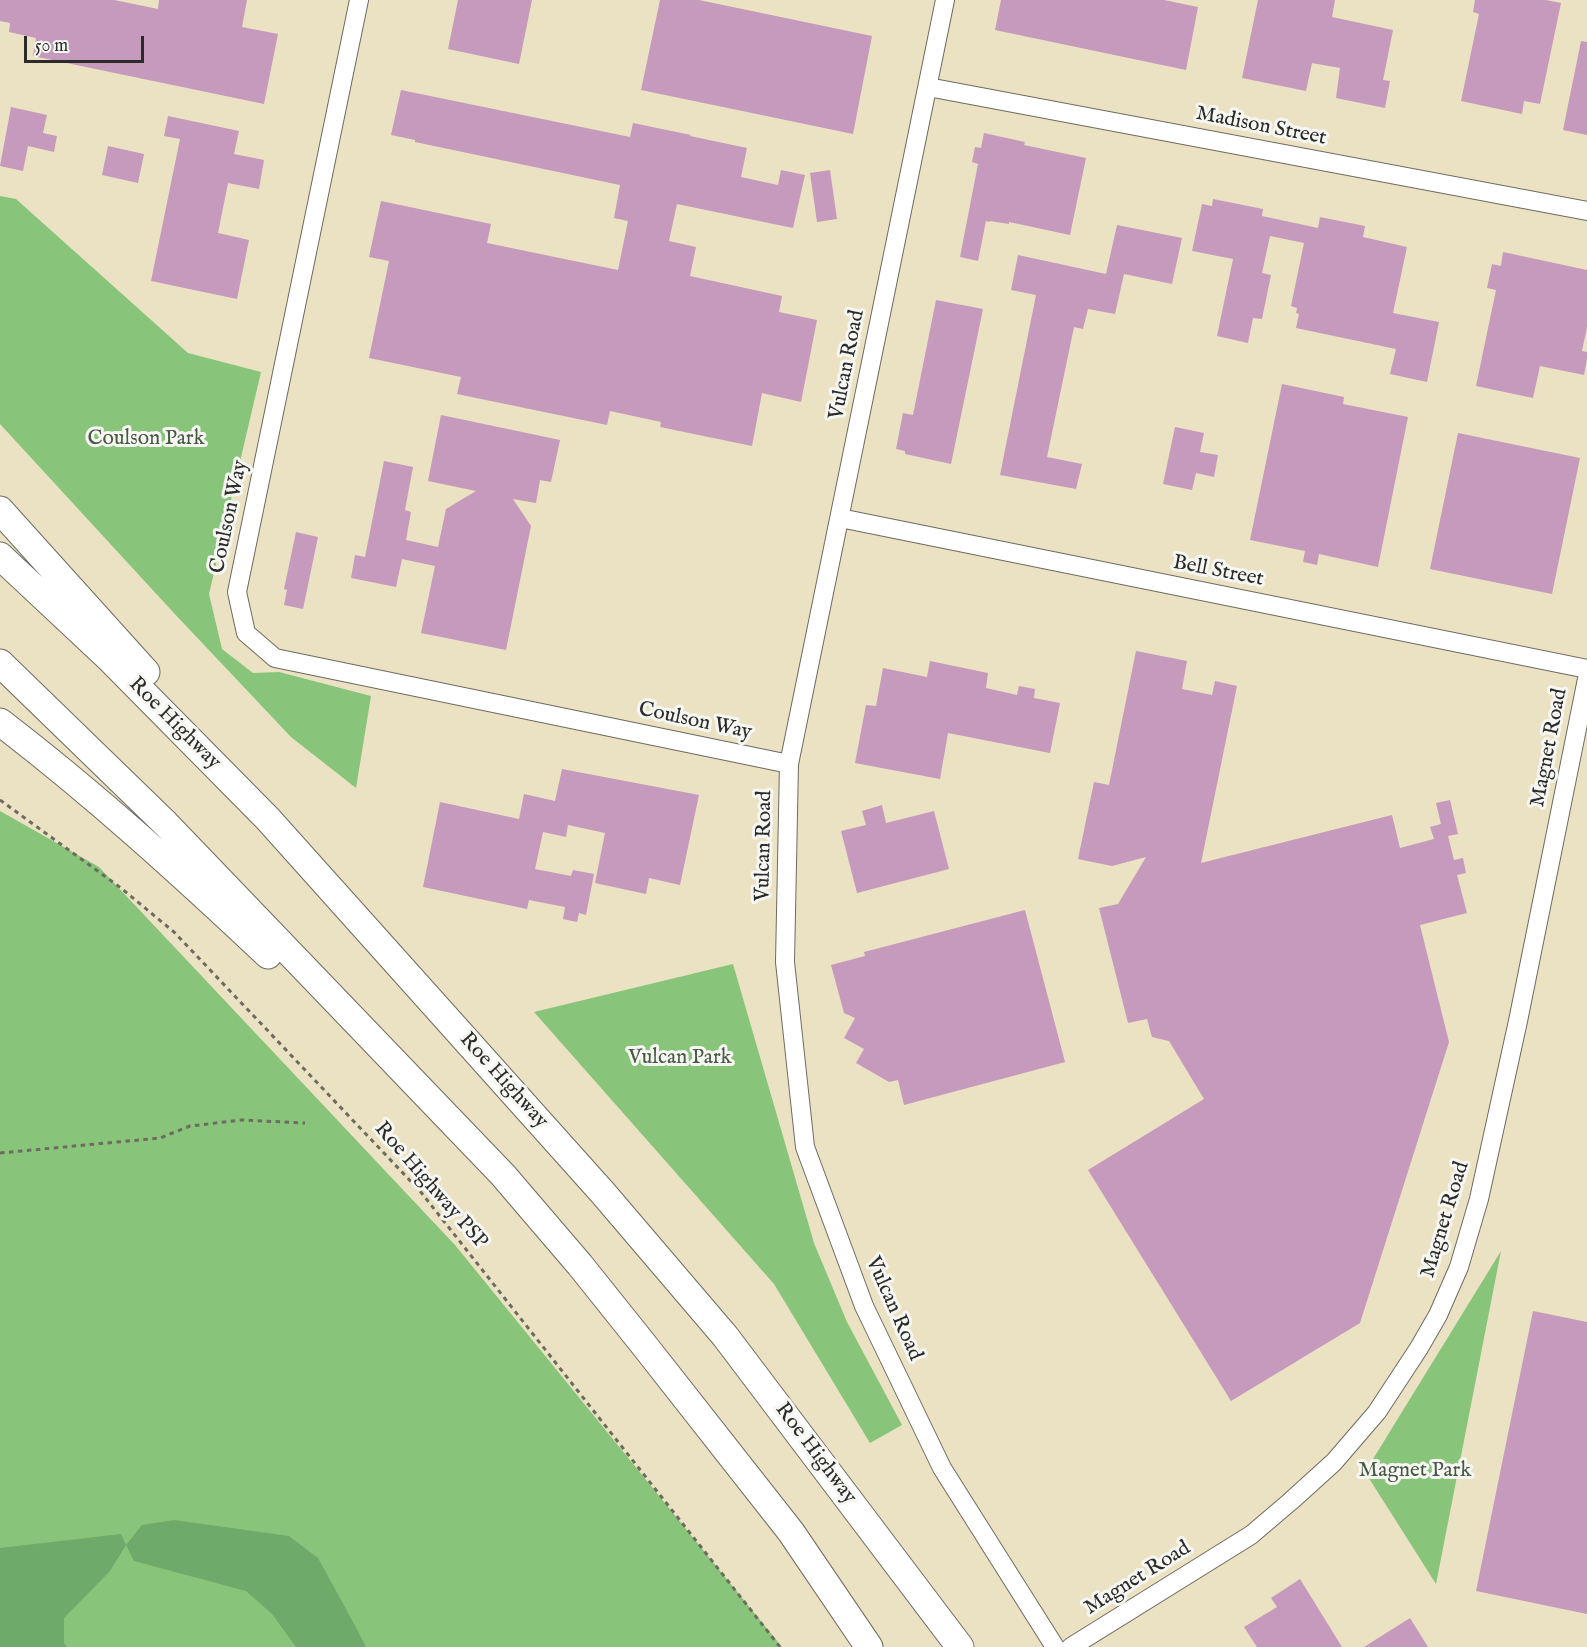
<!DOCTYPE html>
<style>
body{margin:0}
#map{position:relative;width:1587px;height:1647px;overflow:hidden;background:#eae2c2;font-family:"IM FELL English",serif}
canvas{display:block}
.scale{position:absolute;left:24px;top:36px;width:120px;height:27px;box-sizing:border-box;border:3px solid #2b2b2b;border-top:0;padding-left:8px;font-size:18px;line-height:21px;white-space:nowrap;color:#2b2b2b;-webkit-text-stroke:4px #f6f6f2;paint-order:stroke}
</style>
<div id="map">
<canvas width="1587" height="1647"></canvas>
<div class="scale">50 m</div>
</div>
<script>
const c = document.querySelector('canvas').getContext('2d');
c.lineJoin = 'round';
function fill(path, color) {
  c.fillStyle = color;
  c.fill(path, 'evenodd');
}
function trace(path, color, width, dash) {
  c.strokeStyle = color;
  c.lineWidth = width;
  c.lineCap = dash ? 'butt' : 'round';
  c.setLineDash(dash || []);
  c.stroke(path);
}
function drawText(font, color, halo, rows, align = 'center') {
  c.font = font + ' "IM FELL English",serif';
  c.lineWidth = 6;
  c.setLineDash([]);
  c.textBaseline = 'middle';
  c.strokeStyle = halo;
  c.fillStyle = color;
  for (const [text, x, y, turn = 0] of rows) {
    c.save();
    c.translate(x, y);
    c.rotate((+turn || 0) * Math.PI / 180);
    c.textAlign = isNaN(turn) ? turn : align;
    if (halo) c.strokeText(text, 0, 0);
    c.fillText(text, 0, 0);
    c.restore();
  }
}
fill(new Path2D(`
 M0 196 16 199 188 353 261 372 209 594 222 649 253 673 279 672 371 696 356 788 291 737 172 611 0 424Z
 M0 811 99 867 455 1245 782 1647H0Z
 M733 964 814 1243 847 1322 902 1425 870 1443 774 1284 534 1012Z
 M1501 1251 1436 1584 1365 1472Z`), '#88c57a');
fill(new Path2D(`
 M174 1520 289 1536 318 1558 352 1620 366 1647H296L272 1614 246 1591 134 1561 126 1545 110 1571 64 1618V1643L67 1647H0V1548L121 1534 126 1545 142 1525Z`), '#6eaa6a');
fill(new Path2D(`
 M0 0H114L158 9 159 0H247L242 27 278 34 264 104 33 56 36 38 9 32 10 23 0 21Z
 M458 0H532L519 64 448 49Z
 M660 0H699L872 36 853 134 641 90Z
 M1001 0H1164L1198 7 1186 70 995 30Z
 M1258 0H1335L1332 17 1393 30 1383 80 1390 81 1385 108 1336 98 1340 68 1312 63 1306 91 1242 78Z
 M1475 0H1546L1561 3 1540 104 1524 101 1522 114 1461 101 1479 14 1473 12Z
 M1581 41 1587 42V135L1563 130Z
 M401 90 630 137 633 123 691 135 690 136 747 148 741 177 778 185 781 170 805 175 793 228 677 204 669 241 696 247 690 276 782 296 779 312 817 320 801 402 762 393 752 446 660 427 661 422 610 411 607 425 457 394 461 377 369 358 389 261 369 257 381 201 491 224 487 243 618 270 628 221 614 218 620 185 415 142V140L391 135Z
 M11 107 47 115 43 133 57 136 54 152 28 146 23 171 0 166Z
 M168 116 239 131 234 154 264 160 259 189 228 183 218 233 249 240 237 299 151 281 180 139 164 136Z
 M984 133 1025 142 1024 145 1086 158 1070 235 1009 222V224L990 221V222L986 221 978 261 960 257 978 164 972 162 975 147 981 148Z
 M108 146 144 154 138 183 102 175Z
 M830 170 837 219 817 222 810 173Z
 M1213 199 1263 209 1262 216 1318 228 1320 217 1365 226 1363 237 1407 247 1393 313 1439 322 1427 382 1390 374 1396 349 1296 328 1299 314 1296 313 1297 308 1291 306 1304 243 1270 236 1262 273 1271 275 1262 319 1253 318 1248 343 1217 336 1233 259 1192 251 1202 204 1212 206Z
 M1117 225 1182 238 1172 284 1124 274 1115 314 1088 309 1083 329 1074 327 1047 457 1082 464 1076 489 1000 475 1036 295 1011 290 1018 255 1106 274Z
 M1503 252 1587 270V327L1582 351 1587 352V359L1584 375 1540 366 1533 398 1476 386 1496 290 1487 288 1492 264 1501 266Z
 M936 300 983 309 951 464 905 454V451L896 449 903 413 913 415Z
 M1282 384 1344 397 1343 404 1408 417 1378 567 1319 554 1317 565 1303 562 1305 551 1250 540Z
 M441 415 560 440 551 482 540 480 536 503 513 499 531 526 506 650 421 633 435 566 402 559 396 587 351 578 355 555 365 557 384 461 413 467 405 510 411 512 406 540 438 547 446 509 476 491 428 481Z
 M1175 427 1204 433 1200 452 1218 455 1214 477 1196 473 1192 490 1163 484Z
 M1458 433 1580 458 1552 594 1430 569Z
 M296 532 318 537 303 609 284 605 287 590 284 589Z
 M1136 651 1187 661 1182 689 1212 695 1215 681 1237 686 1201 863 1392 815 1400 848 1434 839 1430 827 1441 824 1436 803 1450 800 1458 834 1448 836 1454 860 1463 858 1466 873 1457 875 1467 913 1420 925 1449 1042 1360 1323 1231 1401 1088 1170 1204 1099 1169 1041 1152 1037 1147 1019 1128 1023 1099 908 1118 904 1146 857 1112 866 1078 859 1094 782 1109 785Z
 M930 661 988 673 986 688 1017 695 1019 686 1035 689 1034 698 1060 703 1050 753 948 733 940 779 855 763 866 705 876 706 883 668 927 677Z
 M562 769 699 795 680 885 649 878 646 894 595 883 605 833 568 825 566 837 543 832 535 869 571 876 573 870 594 874 586 915 579 913 577 922 563 919 565 907 529 900 527 909 423 887 440 802 519 819 524 794 555 801Z
 M882 805 886 823 934 811 949 869 857 893 841 831 866 825 862 811Z
 M1025 910 1065 1062 904 1105 898 1080 889 1082 856 1063 864 1049 844 1038 855 1018 844 1013 831 965 865 956 864 952Z
 M1533 1311 1587 1322V1614L1476 1591Z
 M1300 1579 1342 1647H1257L1244 1627 1277 1607 1271 1598Z
 M1410 1618 1428 1647H1364Z`), '#c69abc');
const minor = new Path2D(`
 M359 0 237 592 246 633 275 658 789 764
 M945 0 789 764 785 962 805 1147 864 1306 942 1468 1055 1647
 M928 87 1587 211
 M840 518 1587 669
 M1071 1647 1251 1535 1291 1501 1334 1462 1377 1412 1419 1348 1438 1315 1459 1267 1479 1199 1518 1021 1587 679`);
const highway = new Path2D(`
 M0 510 146 672
 M0 556 111 660 268 819 603 1193 725 1336 960 1647
 M0 663 166 824 503 1175 580 1265 644 1345 791 1532 869 1647
 M0 722C94 794 182 874 268 955`);
trace(minor, '#6e6b60', 20);
trace(highway, '#6e6b60', 29);
trace(new Path2D(`
 M0 800 121 888 174 932 420 1191 780 1647
 M0 1153 160 1138 190 1126 242 1120 305 1123`), '#6e6b60', 3, [4.5, 4.5]);
trace(minor, '#fff', 18);
trace(highway, '#fff', 27);
drawText('21px', '#2b2b2b', '#f6f6f2', [
 ["Madison Street",1261,127,11],
 ["Vulcan Road",848,365,-79],
 ["Coulson Way",230,517,-78],
 ["Bell Street",1218,572,11],
 ["Coulson Way",695,722,12],
 ["Roe Highway",174,724,45],
 ["Magnet Road",1550,748,-79],
 ["Vulcan Road",765,846,-89],
 ["Roe Highway",503,1081,48],
 ["Roe Highway PSP",430,1186,49],
 ["Magnet Road",1446,1220,-73],
 ["Vulcan Road",893,1309,66],
 ["Roe Highway",815,1454,53],
 ["Magnet Road",1138,1579,-32]
]);
drawText('21px', '#475943', '#f6f6f2', [
 ["Coulson Park",146,440],
 ["Vulcan Park",680,1059],
 ["Magnet Park",1415,1472]
]);
</script>
